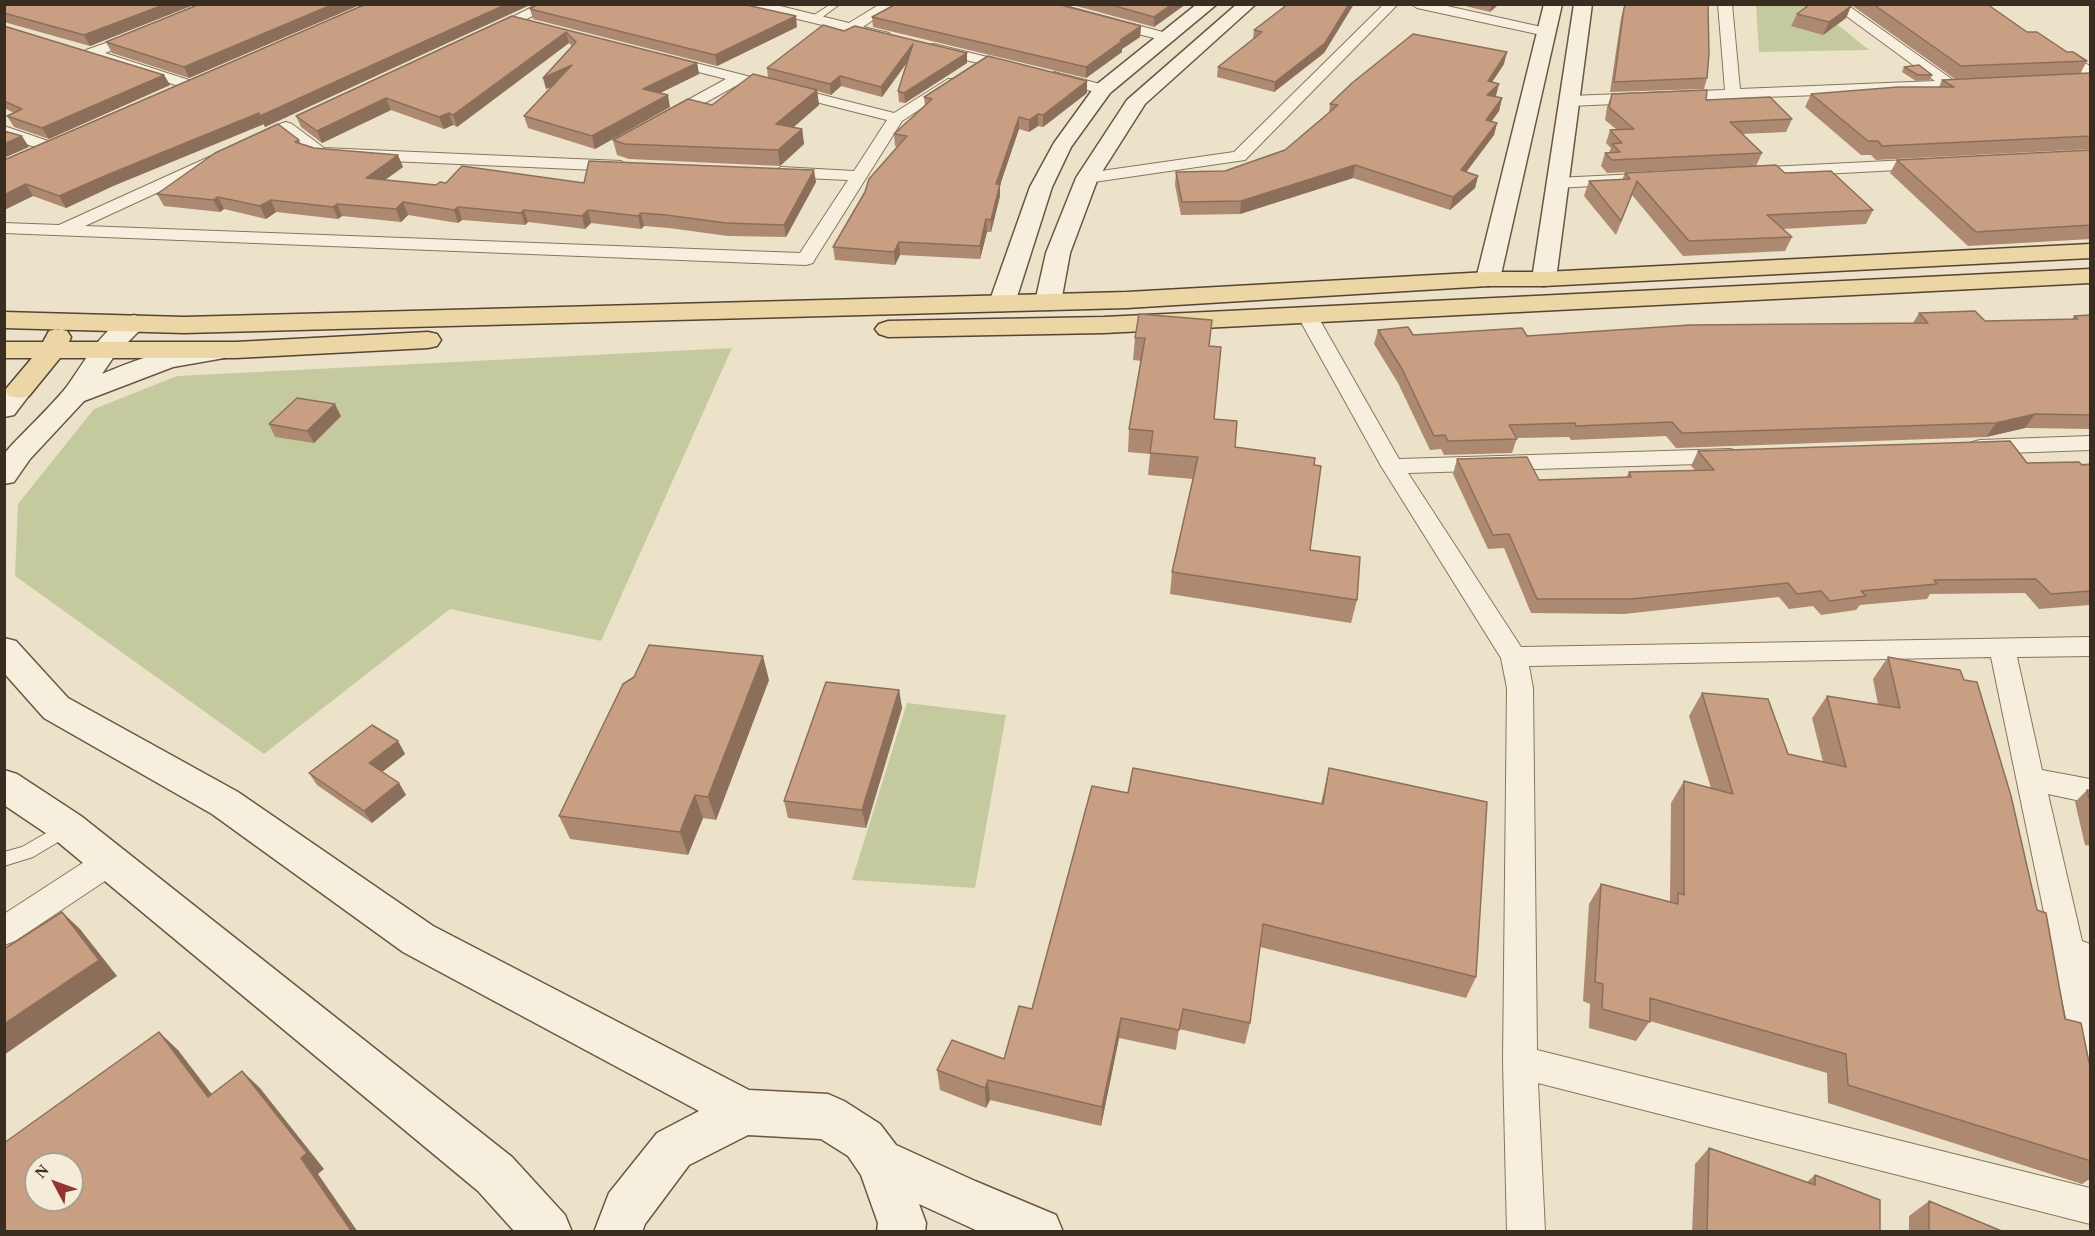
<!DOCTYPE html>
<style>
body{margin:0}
#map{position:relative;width:2095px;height:1236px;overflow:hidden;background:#ece2ca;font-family:"Times New Roman",serif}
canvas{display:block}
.frame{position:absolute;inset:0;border:6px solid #392d22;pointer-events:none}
.north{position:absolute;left:24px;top:1152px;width:60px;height:60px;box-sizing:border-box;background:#f4ecd9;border:2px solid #a9a090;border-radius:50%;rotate:311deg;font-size:16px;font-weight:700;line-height:24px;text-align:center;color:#392d22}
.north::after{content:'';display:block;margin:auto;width:21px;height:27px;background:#943234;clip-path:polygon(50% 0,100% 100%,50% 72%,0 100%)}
</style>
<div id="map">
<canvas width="2095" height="1236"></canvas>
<div class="frame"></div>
<div class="north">N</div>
</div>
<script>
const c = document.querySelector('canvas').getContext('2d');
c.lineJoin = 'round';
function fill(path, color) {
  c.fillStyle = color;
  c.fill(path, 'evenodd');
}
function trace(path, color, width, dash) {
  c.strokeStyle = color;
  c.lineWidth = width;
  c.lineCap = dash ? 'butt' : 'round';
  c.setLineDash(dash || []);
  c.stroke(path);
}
fill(new Path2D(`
 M1756 5H1813L1869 50 1759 52Z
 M732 348 601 641 450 609 264 754 15 576 18 504 94 409 177 376Z
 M907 703 1006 715 975 888 852 880Z`), '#c5ca9e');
const lane = new Path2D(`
 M831 4H840L817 21H811V17Z
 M67 821 73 823 75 828 73 833 33 857 4 866V852L22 847Z`);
const street = new Path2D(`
 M538 4H556L493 36 488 37 481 33Z
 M747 4H772L849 23 880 4H896L863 27 889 33 891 36 884 40 748 7Z
 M1034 4H1058L1174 35 1176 38 1169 42 1035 7Z
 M1384 4H1398L1245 160 1087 183 1081 182 1079 178 1081 174 1087 173 1234 152Z
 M1411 4H1438L1546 28 1553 32 1546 36 1417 8Z
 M1718 4H1732L1740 89 1935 81 1830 4H1846L1953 80 1974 79 1982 84 1974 89 1739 98 1733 101 1727 99 1570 106 1562 101 1570 96 1725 90Z
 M140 31 145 32 147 35 145 38 105 53 195 82 198 85 195 88H185L86 56 84 53 86 50Z
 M934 44 1020 65 1022 68 1015 72 929 51 927 48 929 45Z
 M2054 45 2090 66V76L2085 75 2049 52 2047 49Z
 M664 55 894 113 948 79H958L961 82 902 121 815 259 813 263 806 265 4 233V223L59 225 220 152 226 153 228 157 226 161 85 226 800 253 848 180 781 177 773 172 781 167 854 171 887 120 741 83 674 120H662L660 117 662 114 726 79 659 62 657 59Z
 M1054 72 1108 86 1111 89 1103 94 1049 80 1046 77Z
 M286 122 292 124 324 148 621 161 629 166 621 171 320 158 314 156 280 130 278 127 280 124Z
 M4 126 57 144 59 147 51 152 4 137Z
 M1928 159 1936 164 1934 168 1749 178 1741 173 1749 168Z
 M1656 173 1662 174 1664 178 1662 182 1557 188 1551 187 1548 183 1551 179 1557 178Z
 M1307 309 1314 311 1317 315 1399 459 1730 449 1738 451 1741 456 1738 461 1730 463 1408 473 1521 647 2090 637V656L2017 657 2042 770 2090 779V803L2048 794 2082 941 2090 944V1068L2078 1063 2073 1052 1991 657 1529 666 1533 688 1537 1050 2090 1188V1224L1538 1083 1545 1232H1507L1503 1062 1507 688 1501 658 1381 466 1297 315 1300 311Z
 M2090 436V450L1980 454 1972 452 1969 447 1972 442 1980 440Z
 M109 849 120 853 124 862 120 871 15 941 4 945V914L98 853Z`);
const secondary = new Path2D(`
 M1197 4H1217L1110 93 1071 147 1052 187 1015 303 1011 308 1002 311 993 308 989 303 1030 187 1054 143 1096 85Z
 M1237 4H1256L1145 104 1098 178 1070 253 1061 302 1057 307 1048 310 1039 307 1035 302 1046 253 1076 178 1127 100Z
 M1544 4H1562L1500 279 1497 284 1488 286 1479 284 1476 279Z
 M1574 4H1592L1556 279 1553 284 1544 286 1535 284 1532 279Z
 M134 315 143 318 147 323 115 355 102 374C136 360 194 337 230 345L234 351 230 357 173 367 84 401 30 459 14 482 4 484V454L10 447C28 428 48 409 65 389 83 366 103 323 134 315Z
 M19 382 29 384 33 390 14 415 4 417C4 400 0 387 19 382Z
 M4 638 16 641 68 698 238 792 433 926 749 1090 828 1094 844 1101 880 1124 896 1145 975 1181 1056 1215 1063 1232H980L919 1204 926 1223 925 1232H877L878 1223 861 1175 848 1156 821 1139 748 1135 689 1165 645 1224 642 1232H594L609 1193 657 1133 699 1111 403 952 212 814 44 718 4 673Z
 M4 770 17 774 81 816 512 1157 565 1215 572 1232H515L478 1191 53 838 4 805Z`);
const primary = new Path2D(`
 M2090 244V258L1544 286H1488L1127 308 184 333 4 328V312L184 317 1127 292 1488 272H1544Z
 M2090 269V283L1104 333 888 337 879 334 875 329 879 324 888 321 1104 317Z
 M58 329 67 331 71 337 69 342H236L428 332 437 334 441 340 437 346 428 348 236 358H60L29 396 19 398 9 396 5 390 32 358H4V342H43L49 331Z`);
trace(lane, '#88755f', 2);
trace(street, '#88755f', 2);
trace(secondary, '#6a5642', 3);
trace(primary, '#564333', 3);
fill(lane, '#f7efdd');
fill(street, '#f7efdd');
fill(secondary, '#f7efdd');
fill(primary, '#ecd6a5');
fill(new Path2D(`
 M9 4H196L90 46 4 22V6Z
 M200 4H362L189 78 112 53 106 42Z
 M366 4H532L265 127 264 124 113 186 66 208 33 196 4 210V160Z
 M1069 4H1186L1154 27Z
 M1288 4H1354L1324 53 1274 92 1217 77 1218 67 1253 39 1254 30Z
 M1457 4H1499L1490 12Z
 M1850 4H1987L2027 32 2067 52 2087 61 2080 74 2091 73V149L1876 160 1871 155H1861L1805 107 1811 94 1939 87 1942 80 1955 79Z
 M1851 6 1846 18 1823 35 1791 26 1797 14Z
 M1624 8H1707V78L1704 89 1610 92 1621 18Z
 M530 9 797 27 717 66 533 19Z
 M512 16 697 63 699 74 660 93 670 107 595 149 528 128 524 116 551 87 546 89 572 46 569 43 457 127 453 125 444 129 391 110 322 143 301 127 296 116Z
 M872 17 1141 26 1140 37 1122 49V52L1086 78 873 27Z
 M823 25 844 31 855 26 967 53V63L905 103 899 102 898 91 906 64 882 97 841 86 831 95 817 91 819 105 793 127 802 129 804 144 780 166 629 159 617 155 613 140 688 99 712 105 753 74 768 78 767 68Z
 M4 26 164 75 170 85 49 139 14 127 7 116 14 113 4 108Z
 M1504 64 1492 82 1496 96 1495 97 1502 98 1499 111 1491 122 1497 123 1494 135 1466 172 1478 176 1475 188 1450 210 1353 178 1240 214 1181 215 1175 185 1176 172 1225 171 1285 150 1329 113 1330 104Z
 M1904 67 1932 75 1930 80 1916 81 1902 72Z
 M1087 81V93L1043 127 1038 126 1029 132 1019 129 1000 185V196L991 232H987L980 259 900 255 895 265 835 260 833 247 865 192 898 147 895 146 894 134 925 106 924 97Z
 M1612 94 1706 100 1792 119 1786 132 1742 134 1762 153 1756 166 1607 173 1601 166 1605 153H1609L1611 148 1606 143 1610 130 1616 129 1605 120 1607 107Z
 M299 140 301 144 314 148 403 167 385 180 436 185 446 183 816 182 786 237 728 236 669 228 644 226 641 229 591 223 585 229 528 222 525 225 462 220 458 223 408 215 401 222 342 216 338 219 276 212 266 219 224 209 220 212 164 206 157 194Z
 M2091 150V239L1968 246 1890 173 1897 160Z
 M1625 173H1785L1873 210 1866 224 1783 229 1792 237 1785 251 1683 256 1632 195 1616 235 1584 196 1589 181 1622 180Z
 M1919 313 1985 321 2072 319 2074 316 2091 315V429L2025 428 1986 437 1676 448 1666 436 1571 440 1569 437 1517 438 1512 453 1444 455 1441 449 1430 450 1398 383 1374 344 1378 330 1413 335 1527 336 1913 323Z
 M1135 338 1209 346 1214 419 1235 447 1314 465 1310 550 1357 600 1351 623 1170 594 1172 572 1193 479 1148 475 1150 454 1128 452 1129 429 1141 361 1133 360Z
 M341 416 314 443 275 437 269 424Z
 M1698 451 2027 463 2091 464V604L2090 605 2039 609 2025 593 1930 594 1927 599 1860 605 1856 610 1821 615 1813 606 1789 609 1779 597 1624 614 1531 613 1504 548 1488 549 1453 474 1457 459 1539 480 1626 478 1629 472 1696 471 1691 466Z
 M1888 657 2091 1161V1178L2082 1184 1828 1103 1827 1073 1650 1021 1636 1041 1589 1028 1590 1004 1583 1001 1589 904 1601 884 1670 902 1671 803 1684 781 1711 788 1689 716 1702 693 1788 754 1823 762 1812 718 1827 696 1878 704 1873 679Z
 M769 680 716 820 703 818 688 855 570 839 559 816Z
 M899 690 902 708 866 828 788 818 784 801Z
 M398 741 405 754 382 772 399 783 406 795 372 823 317 785 309 773Z
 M1329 768 1476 977 1466 998 1260 947 1250 1023 1245 1044 1179 1029 1176 1050 1119 1038 1101 1126 990 1100 986 1108 940 1090 937 1070 1004 1059 1032 1009 1128 793 1321 803Z
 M2087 790 2091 791V846L2085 845 2075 802Z
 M1709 1148 1807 1182 1815 1175 1880 1232H1692L1695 1164Z
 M1929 1201 2004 1232H1909V1216Z`), '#ac8970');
fill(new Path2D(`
 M166 4H196L90 46 84 35Z
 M334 4H362L189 78 184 67Z
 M507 4H532L265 127 260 116Z
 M1172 4H1186L1154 27V17Z
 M1349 4H1354L1324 53 1274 92 1275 82Z
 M1492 4H1499L1490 12Z
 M1851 6 1846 18 1823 35 1829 22Z
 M796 16 797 27 717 66 715 55Z
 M1141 26 1140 37 1122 49V52L1086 78V67L1120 40Z
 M566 32 569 43 457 127 453 115Z
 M913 44V54L882 97 881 87Z
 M1507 52 1504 64 1485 93 1488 81Z
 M967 53V63L905 103 904 93Z
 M697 63 699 74 646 100 643 89Z
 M572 65 575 76 546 89 543 78Z
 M164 75 170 85 49 139 42 128Z
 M840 76 841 86 831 95 830 84Z
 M1087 81V93L1043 127V115Z
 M1499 84 1496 96 1484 107 1487 95Z
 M817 90 819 105 779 140 776 124Z
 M668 95 670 107 595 149 592 136Z
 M386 98 391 110 322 143 317 131Z
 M1502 98 1499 111 1483 133 1486 120Z
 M259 113 264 124 113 186 66 208 59 196 107 175Z
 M449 113 453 125 444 129 439 117Z
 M1038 114V126L1029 132V120Z
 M1019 117V129L1000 185V196L991 232V220L996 184Z
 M1497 123 1494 135 1458 183 1461 170Z
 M802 129 804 144 780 166 778 150Z
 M22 136 29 147 4 158V144Z
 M398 155 403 167 371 190 366 178Z
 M1355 165 1353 178 1240 214 1241 201Z
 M814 170 816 182 786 237 784 225Z
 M1478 176 1475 188 1450 210 1453 197Z
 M26 184 33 196 4 210V195Z
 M218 197 224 209 220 212 213 200Z
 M271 200 276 212 266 219 260 206Z
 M403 202 408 215 401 222 396 209Z
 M337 204 342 216 338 219 333 207Z
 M458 207 462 220 458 223 454 210Z
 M524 210 528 222 525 225 521 213Z
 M588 210 591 223 585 229 582 216Z
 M641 213 644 226 641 229 638 216Z
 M986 219 987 232 980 259V246Z
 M899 242 900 255 895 265 894 252Z
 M335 404 341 416 314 443 307 431Z
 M2035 414 2025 428 1986 437 1996 423Z
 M763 656 769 680 716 820 708 797Z
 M899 690 902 708 866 828 862 810Z
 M398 741 405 754 377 776 369 763Z
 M399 783 406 795 372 823 364 811Z
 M695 795 703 818 688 855 680 832Z
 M62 912 80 929 117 976 4 1055V1024Z
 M1121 1018 1119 1038 1101 1126 1102 1107Z
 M159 1032 178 1050 227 1114 208 1097Z
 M242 1071 260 1088 324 1169 318 1174 358 1232H352Z
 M988 1080 990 1100 986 1108 985 1088Z`), '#8c6f5b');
const building = new Path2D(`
 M9 4H166L84 35 4 13V6Z
 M200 4H334L184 67 106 42Z
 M366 4H507L260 116 259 113 107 175 59 196 26 184 4 195V160Z
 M538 4H742L796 16 715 55 530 9Z
 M896 4H1057L1141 26 1120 40 1122 41 1086 67 872 17Z
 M1108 4H1172L1154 17Z
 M1288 4H1349L1325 43 1275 82 1218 67 1262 32 1254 30Z
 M1626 4H1708L1709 54 1707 78 1614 82 1624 8Z
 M1810 4H1849L1851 6 1829 22 1797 14Z
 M1873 4H1987L2027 32H2037L2067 52H2073L2087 61 1961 66Z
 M512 16 697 63 643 89 668 95 592 136 524 116 572 65 543 78 576 42 566 32 453 115 449 113 439 117 386 98 317 131 296 116Z
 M823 25 844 31 855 26 967 53 904 93 898 91 913 44 881 87 840 76 830 84 767 68Z
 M4 26 164 75 42 128 7 116 22 109 4 101Z
 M1413 34 1507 52 1488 81 1499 84 1487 95 1502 98 1486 120 1497 123 1461 170 1478 176 1453 197 1355 165 1241 201 1182 202 1176 172 1225 171 1285 150 1338 105 1330 104 1352 83Z
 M988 56 1087 81 1043 115 1038 114 1029 120 1019 117 996 184H1000L991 220 986 219 980 246 899 242 894 252 833 247 865 192 869 179 907 136 894 134 932 99 924 97Z
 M1919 65 1932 75H1918L1904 67Z
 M2091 73V136L1882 146 1878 141H1868L1811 94 1898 87H1954L1942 80Z
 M753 74 817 90 776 124 802 129 778 150 625 144 613 140 688 99 712 105Z
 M1707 90 1706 100 1770 97 1792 119 1730 122 1762 153 1612 160 1605 153 1620 152 1612 144 1622 143 1610 130 1634 129 1609 107 1612 94Z
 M278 124 299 140 295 142 314 148 398 155 366 178 436 185 440 182 446 183 462 166 584 183 589 161 814 170 784 225 726 223 666 215 641 213 638 216 588 210 582 216 524 210 521 213 458 207 454 210 403 202 396 209 337 204 333 207 271 200 260 206 218 197 213 200 157 194 215 153Z
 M4 131 22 136 4 144Z
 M2091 150V225L1976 232 1897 160Z
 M1776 165 1785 173 1831 171 1873 210 1767 215 1792 237 1689 241 1637 181 1621 221 1589 181 1630 179 1625 173Z
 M1975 311 1985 321 2078 319 2074 316 2091 315V415L2035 414 1996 423 1682 433 1672 422 1576 426 1575 423 1509 425 1517 439 1448 441 1445 435 1434 436 1402 369 1378 330 1408 327 1413 335 1522 328 1527 336 1690 325 1928 323 1919 313Z
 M1139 314 1212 320 1209 346 1221 347 1214 419 1237 421 1235 447 1315 458 1314 465 1321 466 1310 550 1360 557 1357 600 1172 572 1198 457 1150 453 1153 431 1129 429 1145 338H1135Z
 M297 398 335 404 307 431 269 424Z
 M2010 441 2027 463 2079 462 2082 465 2091 464V578H2090H2091V591L2051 594 2036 579 1934 580 1937 584 1861 591 1866 596 1830 601 1821 591 1797 594 1788 583 1631 599H1537L1509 534 1493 535 1457 459 1527 457 1539 480 1631 477 1629 472 1714 470 1698 451Z
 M649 645 763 656 708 797 695 795 680 832 559 816 623 684 634 677Z
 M1888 657 1960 670 1964 680 1977 682 2011 796 2037 910 2046 913 2065 1019 2081 1023 2091 1072V1161L1848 1085 1846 1054 1650 998V1022L1602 1009 1603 984 1595 982 1601 884 1678 904V893L1684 895V781L1733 794 1702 693 1768 699 1788 754 1846 767 1827 696 1900 708Z
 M826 682 899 690 862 810 784 801Z
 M372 725 398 741 369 763 399 783 364 811 309 773Z
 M1133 768 1323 804 1329 768 1487 802 1476 977 1263 924 1250 1023 1183 1009 1179 1030 1121 1018 1102 1107 988 1080 985 1088 937 1070 952 1040 1004 1059 1019 1006 1032 1009 1092 786 1128 793Z
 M2087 790 2091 791V804Z
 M62 912 99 960 4 1024V949Z
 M159 1032 208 1097 242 1071 307 1153 301 1158 352 1232H4V1143ZM36 1164H72V1200H36Z
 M1709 1148 1815 1185V1175L1880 1200V1232H1707Z
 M1929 1201 2004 1232H1929Z`);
fill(building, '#c89f82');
trace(building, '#8c6f5b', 1.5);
</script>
